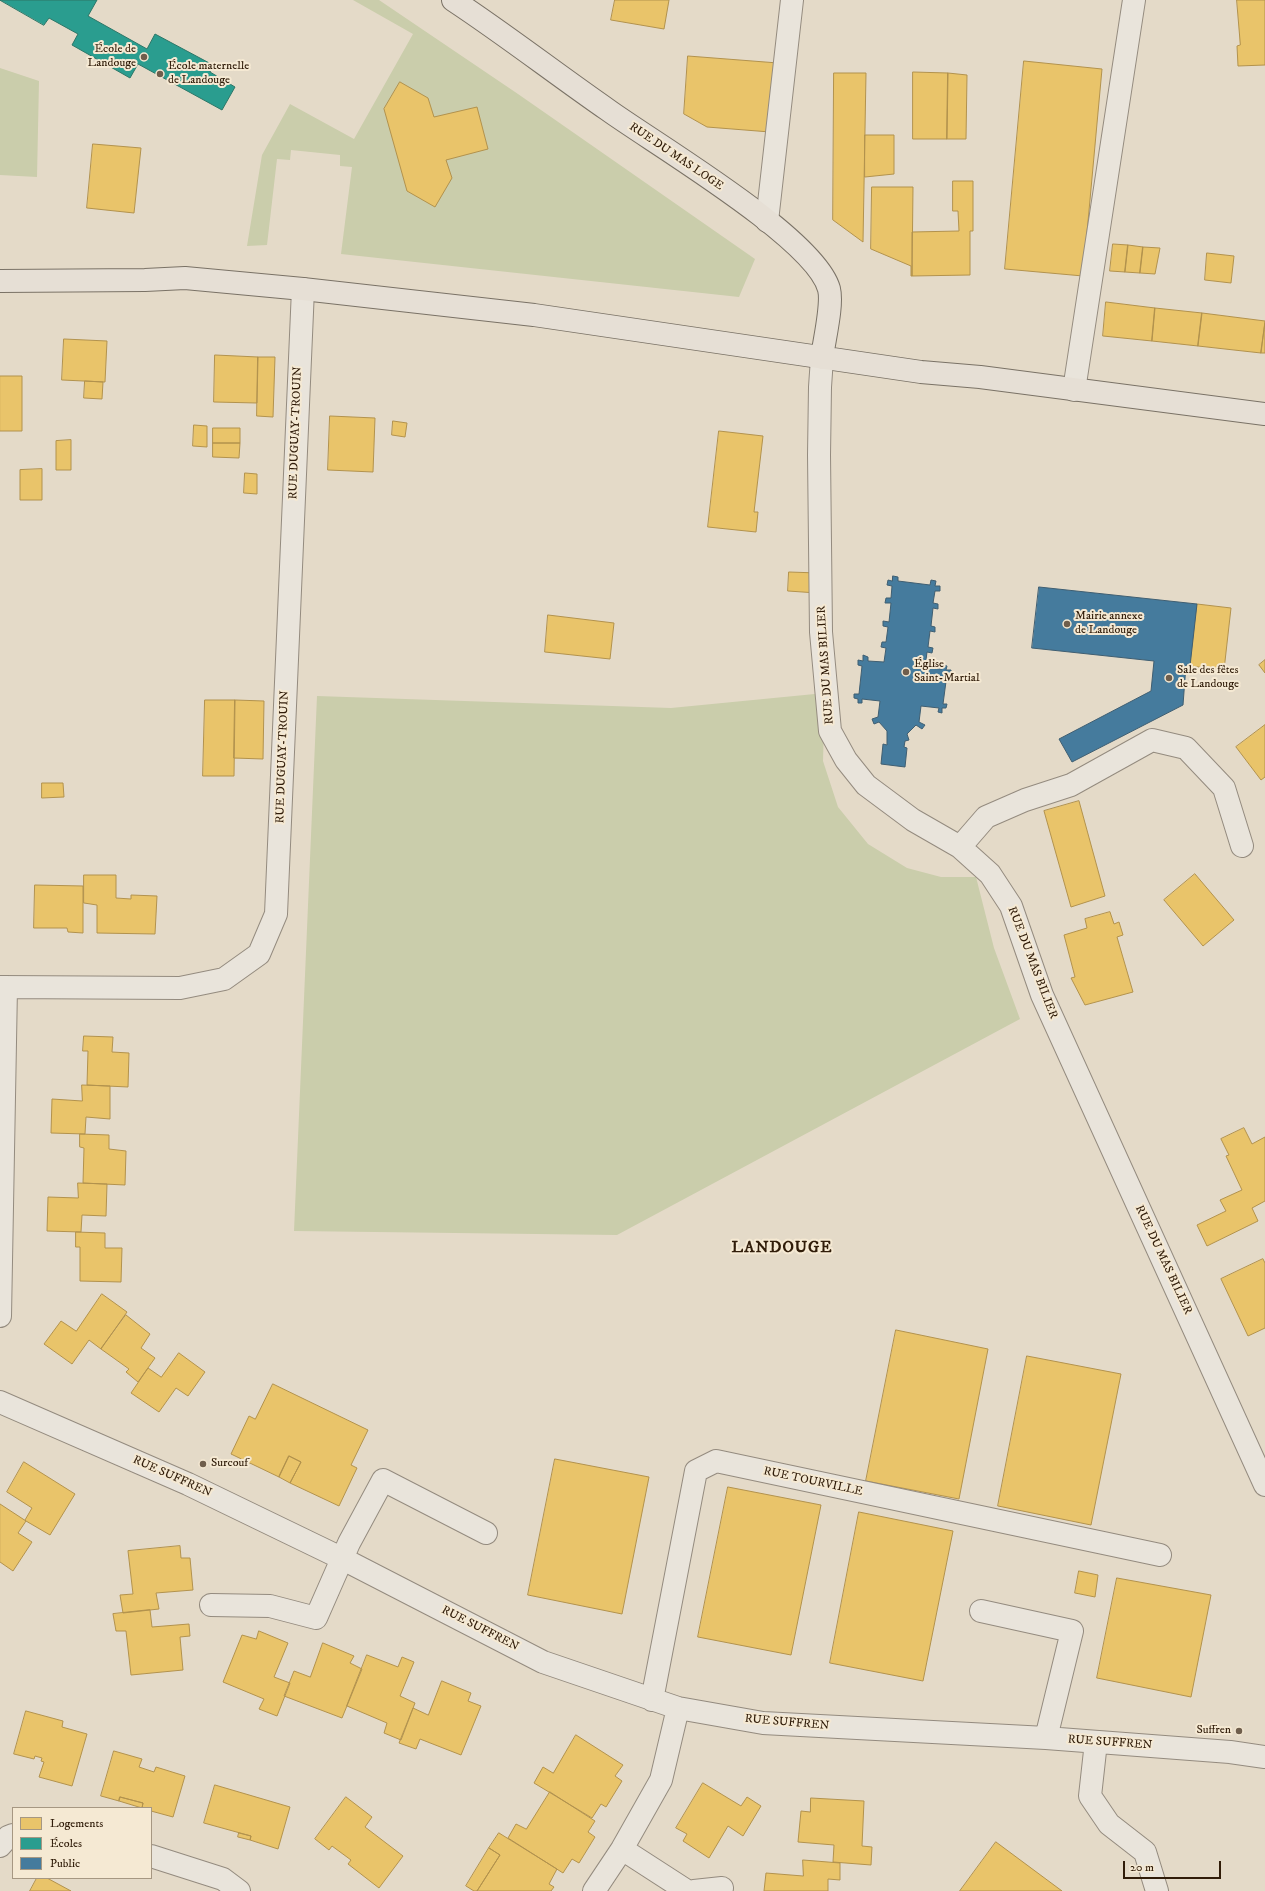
<!DOCTYPE html>
<meta charset="utf-8">
<style>
body{margin:0}
#map{position:relative;width:1265px;height:1891px;overflow:hidden;background:#e4dac8;font-family:"IM FELL DW Pica",serif}
canvas{display:block}
.legend{position:absolute;left:12px;top:1807px;width:140px;height:72px;box-sizing:border-box;background:#f5e9d3;border:1px solid #a69782;margin:0;padding:5px 7px;list-style:none;font-size:12px;color:#301c09}
.legend li{display:flex;align-items:center;gap:8px;height:20px}
.legend b{width:20px;border:1px solid #a69782}
.scale{position:absolute;left:1123px;top:1861px;width:98px;height:18px;box-sizing:border-box;border:2px solid #301c09;border-top:0;padding-left:5px;font-size:12px;line-height:14px;white-space:nowrap;color:#301c09;-webkit-text-stroke:3px #f5e9d3;paint-order:stroke}
</style>
<div id="map">
<canvas width="1265" height="1891"></canvas>
<ul class="legend">
<li><b style="height:11px;background:#e9c46a"></b>Logements</li>
<li><b style="height:11px;background:#2a9d8f"></b>Écoles</li>
<li><b style="height:11px;background:#457b9d"></b>Public</li>
</ul>
<div class="scale">20 m</div>
</div>
<script>
const c = document.querySelector('canvas').getContext('2d');
c.lineJoin = 'round';
function fill(path, color) {
  c.fillStyle = color;
  c.fill(path, 'evenodd');
}
function trace(path, color, width, dash) {
  c.strokeStyle = color;
  c.lineWidth = width;
  c.lineCap = dash ? 'butt' : 'round';
  c.setLineDash(dash || []);
  c.stroke(path);
}
function drawText(font, color, halo, rows, align = 'center') {
  c.font = font + ' "IM FELL DW Pica",serif';
  c.lineWidth = 4;
  c.setLineDash([]);
  c.textBaseline = 'middle';
  c.strokeStyle = halo;
  c.fillStyle = color;
  for (const [text, x, y, turn = 0] of rows) {
    c.save();
    c.translate(x, y);
    c.rotate((+turn || 0) * Math.PI / 180);
    c.textAlign = isNaN(turn) ? turn : align;
    if (halo) c.strokeText(text, 0, 0);
    c.fillText(text, 0, 0);
    c.restore();
  }
}
fill(new Path2D(`
 M353 0H379L518 94 755 259 739 297 341 254 352 167 340 166V155L291 150 290 160 277 159 267 245 247 246 262 155 290 104 354 139 413 34Z
 M0 68 39 81 37 177 0 175Z
 M825 693 823 761 838 807 868 844 907 868 941 877H976L994 948 1020 1019 617 1235 294 1231 317 696 671 708Z`), '#cacdab');
const homes = new Path2D(`
 M615 0H669L664 29 611 20Z
 M1237 0H1265V65L1238 66 1237 46 1240 45Z
 M688 56 778 63 770 132 707 127 684 114Z
 M1024 61 1102 69 1083 276 1005 269Z
 M913 72 948 73 947 139H913Z
 M834 73H866L863 242 833 220Z
 M948 73 967 75 966 139H947Z
 M400 82 428 98 434 117 477 107 488 149 446 160 452 178 435 207 407 191 384 109Z
 M865 135H894V174L865 177Z
 M93 144 141 148 134 213 87 208Z
 M953 181H973V231H970V275L912 276V232L959 231 958 211H953Z
 M872 187H913L912 276H911V266L871 249Z
 M1113 244 1128 245 1125 272 1110 271Z
 M1128 245 1143 247 1140 273 1125 272Z
 M1143 247 1160 248 1155 274 1140 273Z
 M1207 253 1234 256 1231 283 1205 280Z
 M1106 302 1155 308 1152 341 1103 336Z
 M1155 308 1202 313 1198 346 1152 341Z
 M1202 313 1265 321 1261 353 1198 346Z
 M1265 323V353H1261Z
 M64 339 107 341 105 382 62 380Z
 M215 355 258 357 257 403 214 402Z
 M258 357H275L273 417 257 416Z
 M0 376H22V431H0Z
 M85 381 103 382 102 399 84 398Z
 M330 416 375 418 373 472 328 470Z
 M393 421 407 423 405 437 392 435Z
 M194 425 207 426V447L193 446Z
 M213 428H240V443H213Z
 M719 431 763 436 754 512H758L756 532 708 527Z
 M71 440V470H56V441Z
 M213 443H240L239 458 213 457Z
 M42 469V500H20V470Z
 M245 473 257 474V494L244 493Z
 M789 572 818 573 817 593 788 591Z
 M1197 604 1231 608 1224 670 1190 666Z
 M548 615 614 623 610 659 545 652Z
 M1265 660V673L1259 665Z
 M205 700H235L234 776H203Z
 M235 700 264 701 263 759 234 758Z
 M1265 725V777L1261 780 1236 747Z
 M42 783H63L64 797 42 798Z
 M1079 801 1105 896 1071 907 1044 811Z
 M1195 874 1234 920 1203 946 1164 900Z
 M84 875H116V898L131 899V895L157 896 155 934 97 933V905L84 903Z
 M35 885 83 886V933L68 932 67 928H34Z
 M1110 912 1114 924 1119 922 1123 935 1117 937 1133 992 1085 1005 1071 978 1075 977 1064 935 1087 928 1085 919Z
 M84 1036 113 1037 112 1052 129 1053 128 1087 87 1085 88 1051H83Z
 M82 1085 110 1086V1119L86 1117 85 1134 51 1133 52 1099 82 1101Z
 M1244 1128 1252 1144 1265 1137V1201L1252 1208 1258 1221 1207 1246 1197 1225 1226 1211 1220 1200 1242 1190 1226 1156 1229 1155 1221 1139Z
 M80 1134 109 1135V1149L126 1151 125 1185 83 1183 84 1148 80 1147Z
 M78 1183 107 1184 106 1216 82 1215 81 1232 47 1231 48 1197 78 1198Z
 M76 1232 105 1233V1248H122L121 1282 80 1281V1247H76Z
 M1263 1259 1265 1263V1328L1248 1336 1221 1279Z
 M102 1294 127 1312 101 1349 89 1340 72 1364 44 1344 61 1321 76 1331Z
 M126 1315 150 1334 141 1348 155 1358 138 1382 126 1372 129 1369 101 1349Z
 M896 1330 988 1349 959 1499 866 1481Z
 M179 1353 205 1372 188 1396 176 1388 159 1412 131 1393 148 1368 161 1377Z
 M1027 1356 1121 1374 1091 1525 998 1506Z
 M273 1384 368 1430 351 1465 357 1468 339 1506 290 1483 301 1462 289 1456 279 1477 231 1454 249 1416 255 1419Z
 M289 1456 301 1462 290 1483 279 1477Z
 M555 1459 649 1477 622 1614 528 1595Z
 M24 1462 75 1494 50 1535 26 1521 25 1520 32 1508 7 1492Z
 M728 1487 821 1505 791 1655 698 1637Z
 M0 1504 26 1521 18 1533 32 1542 13 1571 0 1562Z
 M859 1512 953 1531 923 1681 830 1663Z
 M180 1546 181 1558H190L193 1590 156 1593 159 1609 123 1613 120 1595 133 1594 128 1551Z
 M1079 1571 1098 1575 1095 1597 1075 1593Z
 M1117 1578 1211 1595 1191 1697 1097 1678Z
 M150 1610 152 1627 189 1624 190 1636 180 1637 183 1670 131 1675 126 1631H116L113 1614Z
 M259 1631 288 1643 274 1677 290 1683 277 1716 259 1709 264 1699 223 1682 242 1635 256 1639Z
 M323 1643 354 1656 350 1663 362 1669 342 1718 284 1696 294 1671 310 1677Z
 M367 1655 398 1667 402 1657 414 1662 400 1696 415 1703 401 1740 384 1733 387 1723 347 1706Z
 M442 1681 471 1693 468 1701 481 1706 461 1755 420 1739 416 1749 399 1743 413 1708 428 1715Z
 M26 1711 63 1721 62 1727 87 1734 72 1786 39 1777 44 1762 41 1761 42 1758 35 1756 34 1759 14 1754Z
 M576 1735 623 1765 615 1776 622 1781 606 1807 601 1804 592 1818 534 1783 543 1767 553 1773Z
 M114 1751 142 1759 139 1767 154 1772 156 1767 185 1776 173 1817 151 1811V1808H142L143 1803 120 1797 119 1801 101 1796Z
 M703 1783 741 1806 747 1797 761 1806 743 1836 728 1826 709 1858 683 1841 687 1834 676 1828Z
 M215 1785 290 1807 278 1849 250 1840 251 1836 204 1823Z
 M550 1792 595 1821 588 1832 595 1837 579 1863 572 1859 563 1873 508 1838 516 1824 526 1829Z
 M120 1797 143 1803 142 1808 119 1801Z
 M346 1797 372 1817 365 1827 403 1856 379 1888 348 1864 351 1860 332 1846 329 1850 315 1839Z
 M811 1798 864 1801 862 1846 872 1847 871 1865 833 1862 834 1845 798 1842 801 1811 810 1812Z
 M239 1833 251 1836 250 1840 238 1837Z
 M499 1833 557 1869 549 1884 554 1887 551 1891H477L500 1855 489 1848Z
 M996 1842 1062 1891H960Z
 M489 1848 500 1855 477 1891H474L466 1886Z
 M803 1860 840 1863V1880L828 1879V1891H764L766 1873 803 1876Z
 M37 1878H47L71 1891H30Z`);
fill(homes, '#e9c46a');
trace(homes, '#b2924d', 1);
const schools = new Path2D(`
 M0 0H97L88 16 147 49 155 34 213 65 210 72 235 87 222 110 138 64 130 78 72 45 78 34 49 18 44 25Z`);
fill(schools, '#2a9d8f');
trace(schools, '#2c7667', 1);
const public = new Path2D(`
 M893 576 898 577V581L930 585 931 580 936 581 935 586H940V591H935L933 603 938 604V609L933 608 931 626 935 627V632L930 631 928 647 933 648 932 653 927 652 925 668 942 669 943 665 947 666 946 670H951V674H947L943 704H947L946 708H942V713L938 712 939 708 921 706 919 722 925 725 922 729 916 725 907 734 909 740 905 741 904 747 907 748 905 767 881 764 883 744 887 745V731L879 722 874 724 872 719 878 717 880 701 862 699V703H858V699L854 698V694H859L862 666 858 665V660L863 661V655L868 657V661L884 662 886 648 881 647 882 642H886L888 627 883 626V621L889 622 891 603H885L886 598H891L892 586 887 585 888 580 892 581Z
 M1039 587 1197 604 1190 666 1186 665 1183 705 1072 762 1059 739 1151 691 1154 661 1032 648Z`);
fill(public, '#457b9d');
trace(public, '#3f5e71', 1);
const minor = new Path2D(`
 M767 221 792 0
 M822 358 820 387 819 455 821 632 830 731 846 760 866 785 913 820 960 847 990 874 1011 906 1042 995 1265 1485
 M1074 390 1134 0
 M960 847 986 817 1025 800 1071 785 1152 740 1186 748 1224 788 1242 846
 M0 987 180 988 224 979 259 954 276 914 303 289
 M0 1316 6 987
 M0 1402 188 1484 341 1558 543 1662 678 1708 763 1723 1046 1738 1230 1752 1265 1757
 M211 1605 270 1606 316 1618 349 1543 383 1480 486 1533
 M981 1611 1072 1631 1046 1738
 M652 1700 696 1471 716 1461 1160 1555
 M1096 1742 1090 1796 1109 1824 1145 1852 1157 1891
 M0 1846 8 1837 13 1835
 M622 1849 687 1891
 M151 1856 223 1879 239 1891
 M594 1891 622 1849 661 1780 678 1708
 M694 1891 722 1888`);
const major = new Path2D(`
 M453 0C506 35 556 74 608 110 655 144 815 238 829 289 833 305 824 340 822 358
 M0 281 145 280 185 278 303 289 534 315 921 372 980 377 1265 414`);
trace(minor, '#948b7f', 24);
trace(major, '#7a7266', 24);
trace(minor, '#e9e4db', 22);
trace(major, '#e6dfd5', 22);
for (const [x, y, r, color] of [
 [144,57,4,"#6f5e4c"],
 [160,74,4,"#6f5e4c"],
 [1067,624,4,"#6f5e4c"],
 [906,672,4,"#6f5e4c"],
 [1169,678,4,"#6f5e4c"],
 [203,1464,4,"#6f5e4c"],
 [1239,1731,4,"#6f5e4c"]
]) {
  const dot = new Path2D();
  dot.arc(x, y, r, 0, 2 * Math.PI);
  c.fillStyle = color;
  c.fill(dot);
  trace(dot, '#f5e9d3', 1.5);
}
drawText('12px', '#301c09', '#f5e9d3', [
 ["École de",136,50,"right"],
 ["Landouge",136,64,"right"],
 ["École maternelle",168,67],
 ["de Landouge",168,81],
 ["Mairie annexe",1075,617],
 ["de Landouge",1075,631],
 ["Église",914,665],
 ["Saint-Martial",914,679],
 ["Sale des fêtes",1177,671],
 ["de Landouge",1177,685],
 ["Surcouf",211,1464],
 ["Suffren",1231,1731,"right"]
], 'left');
drawText('12px', '#301c09', '#f5e9d3', [
 ["RUE DU MAS LOGE",676,157,34],
 ["RUE DUGUAY-TROUIN",296,433,-88],
 ["RUE DU MAS BILIER",826,665,-94],
 ["RUE DUGUAY-TROUIN",283,757,-88],
 ["RUE DU MAS BILIER",1032,963,69],
 ["RUE DU MAS BILIER",1163,1260,65],
 ["RUE SUFFREN",172,1477,24],
 ["RUE TOURVILLE",813,1482,12],
 ["RUE SUFFREN",480,1629,27],
 ["RUE SUFFREN",787,1723,5],
 ["RUE SUFFREN",1110,1743,4]
]);
c.letterSpacing = '1px';
drawText('bold 16px', '#301c09', '#f5e9d3', [
 ["LANDOUGE",782,1249]
]);
c.letterSpacing = '0px';
</script>
